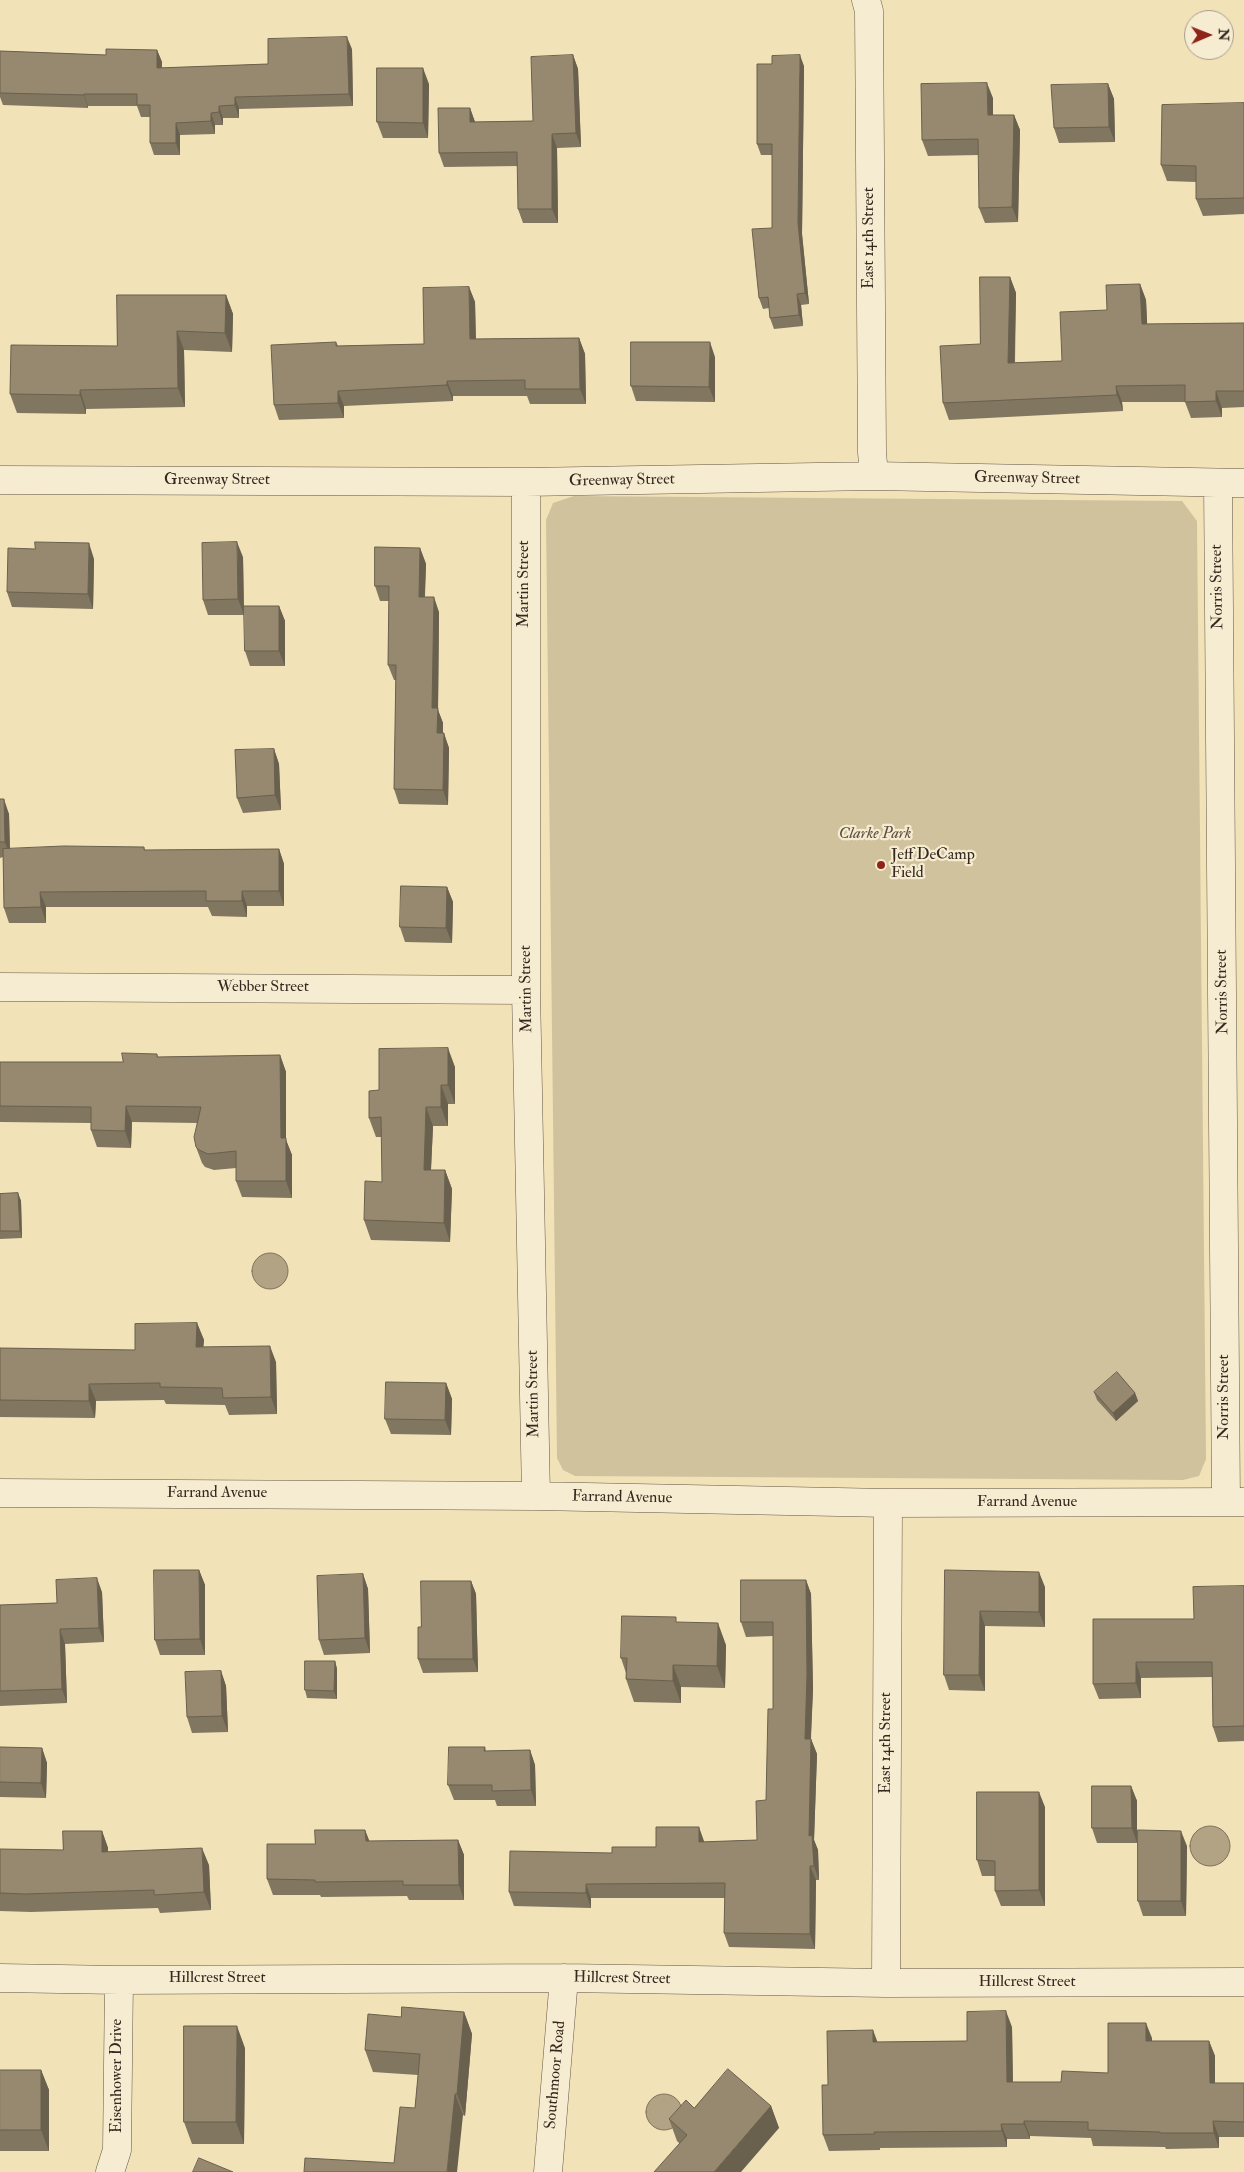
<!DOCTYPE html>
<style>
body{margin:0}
#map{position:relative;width:1244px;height:2172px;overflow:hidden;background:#f1e2b8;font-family:"IM FELL Double Pica",serif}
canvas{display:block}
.north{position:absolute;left:1184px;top:10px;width:50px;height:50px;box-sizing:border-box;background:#f6ecd1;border:1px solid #a89e8a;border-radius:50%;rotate:89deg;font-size:14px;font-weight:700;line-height:20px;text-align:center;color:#34281f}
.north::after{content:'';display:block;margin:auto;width:18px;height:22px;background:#8f2418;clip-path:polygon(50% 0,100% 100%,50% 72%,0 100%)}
</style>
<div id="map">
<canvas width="1244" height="2172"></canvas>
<div class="north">N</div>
</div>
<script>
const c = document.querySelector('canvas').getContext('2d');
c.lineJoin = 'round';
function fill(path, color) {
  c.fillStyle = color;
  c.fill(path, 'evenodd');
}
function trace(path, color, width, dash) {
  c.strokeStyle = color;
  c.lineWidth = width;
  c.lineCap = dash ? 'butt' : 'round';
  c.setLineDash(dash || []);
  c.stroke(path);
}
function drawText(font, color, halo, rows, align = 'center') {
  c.font = font + ' "IM FELL Double Pica",serif';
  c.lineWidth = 4.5;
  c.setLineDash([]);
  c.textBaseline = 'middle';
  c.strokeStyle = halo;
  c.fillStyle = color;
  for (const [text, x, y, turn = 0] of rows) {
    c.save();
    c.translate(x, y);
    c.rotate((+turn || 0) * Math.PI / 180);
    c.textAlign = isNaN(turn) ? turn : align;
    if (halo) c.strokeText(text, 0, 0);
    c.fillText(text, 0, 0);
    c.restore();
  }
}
fill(new Path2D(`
 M574 496 1182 501 1197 521 1206 1459 1199 1476 1183 1480 575 1476 563 1470 557 1458 546 520 553 503Z`), '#d1c29e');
const water = new Path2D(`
 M252 1271a18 18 0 1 1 36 0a18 18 0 1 1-36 0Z
 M1190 1846a20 20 0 1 1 40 0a20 20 0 1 1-40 0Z
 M646 2112a18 18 0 1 1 36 0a18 18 0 1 1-36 0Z`);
fill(water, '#b1a384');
trace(water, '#7f725c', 1);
const minor = new Path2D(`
 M866 0 869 11 872 452 874 476
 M0 480 526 482 874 476 1244 483
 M526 482V990L536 1496
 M1218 483 1226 1502
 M0 987 526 990
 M0 1493 536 1496 888 1503 1244 1502
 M0 1978 119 1980 564 1978 886 1983 1244 1982
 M886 1983 888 1503
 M110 2172 117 2150 119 1980
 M548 2172 564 1978`);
trace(minor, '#635645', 29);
trace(minor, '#f6ecd1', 28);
fill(new Path2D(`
 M352 49 353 106 239 109V118H223V125H215V134L180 135V155H154L150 143V117H141L137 106H88V108L3 105 0 97V51L106 55 157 50 162 62V68L268 64Z
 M573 55 578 69 581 147 557 148 558 223H523L518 209V166L444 167 439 153 470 108 475 122 533 121Z
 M804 66 802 234 809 304 801 305 803 326 774 329 770 318 769 308 763 309 759 298 772 228V155H761L757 144Z
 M429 84 428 138H383L377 122Z
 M1108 84 1114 99 1115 142 1059 143 1054 128Z
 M993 98V115H1014L1020 130 1018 222 985 223 979 208V155L928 156 922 140Z
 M1244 103V214L1203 216 1196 199V182L1167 181 1161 165Z
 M1010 277 1016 293 1015 363 1062 361 1107 310 1140 284 1146 300 1147 324 1244 323V407L1222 408V417L1191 418 1185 402H1122L1123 411 949 420 943 403 980 344Z
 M469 287 475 302 476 339 579 338 585 354 586 404H530L527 396H453V401L344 406V418L279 420 274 405 336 342 338 346 424 344Z
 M226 295 233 314 232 352 184 350 185 407 86 409V414L17 413 10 394 117 346Z
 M715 357V402L636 401 631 386Z
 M420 548 426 564 425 597 439 612 438 710 443 723V733L449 748 448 805 399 804 394 789 396 680H394L388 665 389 601H380L375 586Z
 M243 557 244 615H208L203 600Z
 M94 559 93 609 12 607 7 592Z
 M279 606 285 621V666H250L245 651Z
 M274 749 279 764 281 810 243 813 237 798Z
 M0 799 9 814 10 849 144 847 145 850 279 849 284 864V906H247V917L212 916 208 907H46V923H9L4 908 3 857 0 858Z
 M447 887 453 902 452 943 405 942 400 927Z
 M157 1054 158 1057 280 1055 286 1072V1140L292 1155V1198L242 1197 236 1181V1168L214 1170 205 1167 202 1163 196 1147 197 1123 132 1122 131 1148 97 1147 91 1130V1123L0 1122V1062H123Z
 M455 1067V1104H448V1126H433L431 1170H445L452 1189 450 1242 371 1240 364 1220 382 1182V1137H376L369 1118 379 1090Z
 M18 1193 21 1201 22 1238 0 1239V1194Z
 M197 1323 204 1340 203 1347 276 1362 277 1414 229 1415 225 1405 166 1404 164 1400 96 1401 95 1418 0 1417V1348L135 1350Z
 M446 1383 452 1399 451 1435 391 1434 385 1419Z
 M1094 1392 1135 1393 1138 1401 1116 1421 1097 1400Z
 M199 1570 205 1585V1655H160L155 1640Z
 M945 1570 1045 1587V1627L985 1626V1691L949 1690 944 1675Z
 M363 1574 368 1589 370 1653 324 1655 319 1640Z
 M806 1580 811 1594 813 1689 811 1739 817 1754 814 1840 818 1850 819 1880H816L815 1949 729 1947 724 1933 725 1898H591V1908L514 1906 509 1892 612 1853 656 1847 704 1842 757 1840 766 1800 773 1709V1636L746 1637 741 1622Z
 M471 1581 476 1594 478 1672 423 1673 418 1659 421 1627Z
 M1244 1586V1741L1218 1742 1213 1727 1212 1677 1141 1678V1698L1099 1699 1093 1684Z
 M102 1592 104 1642 65 1644 67 1703 0 1706V1605L57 1603Z
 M678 1622 726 1645 725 1688 681 1687V1703L634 1702 626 1679V1673L621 1658Z
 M335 1661 337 1669V1699L307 1698 305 1690Z
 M221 1671 226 1686 228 1732 192 1733 187 1717Z
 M0 1747 42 1748 47 1763 46 1798 0 1797Z
 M485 1747 486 1751 530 1750 535 1765 536 1806H497L495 1800H454L448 1785Z
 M1131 1786 1137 1801V1843H1097L1092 1828Z
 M1045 1807V1906H1001L995 1891V1876H982L977 1860Z
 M365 1830 369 1841 458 1840 464 1855V1900H409L407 1896 321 1897 320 1895H273L267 1879 315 1844Z
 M102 1831 108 1848V1852L209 1865 211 1910 160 1913 158 1908 31 1912 0 1911V1849L63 1850Z
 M1187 1846 1186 1916H1143L1138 1901Z
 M464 2012 472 2034 465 2116 463 2115 394 2163 415 2108 418 2075 373 2072 365 2050 401 2017Z
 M1012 2027 1013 2082H1061L1108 2073 1152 2038V2041H1209L1215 2056V2083H1244V2137H1219V2148L1166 2149 1165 2147 1093 2146 1091 2138 1030 2136V2139H1007V2147L880 2148V2150L829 2151 823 2135 828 2085 877 2042 967 2041Z
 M245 2048 244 2144H192L184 2122Z
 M0 2070H41L49 2090V2151H0Z
 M771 2106 779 2128 679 2143 677 2141 669 2119 694 2108Z`), '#81765f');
fill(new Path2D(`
 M347 37 352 49 353 106 349 94Z
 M157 50 162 62 161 80 157 68Z
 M573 55 578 69 581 147 576 133Z
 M800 55 804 66 802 234 809 304 805 293 798 223Z
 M423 68 429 84 428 138 423 123Z
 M987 83 993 98V130L988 115Z
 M1108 84 1114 99 1115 142 1109 127Z
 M84 94 88 106V108L84 95Z
 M235 97 239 109V118L235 105Z
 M219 106 223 118V125L219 112Z
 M470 108 475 122H470Z
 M211 113 215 125V134L211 121Z
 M1014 115 1020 130 1018 222 1012 207Z
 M176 123 180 135V155L176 143Z
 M552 134 557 148 558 223 552 209Z
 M1010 277 1016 293 1014 380 1008 363Z
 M1140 284 1146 300 1148 341 1142 324Z
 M469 287 475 302 476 354 470 339Z
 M797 294 801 305 803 326 799 315Z
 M226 295 233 314 232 352 225 333Z
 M177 331 184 350 185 407 178 388Z
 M579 338 585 354 586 404 580 389Z
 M710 342 715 357V402L709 387Z
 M447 381 453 396V401L447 385Z
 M1116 386 1122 402 1123 411 1117 395Z
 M80 390 86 409V414L80 395Z
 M338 391 344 406V418L338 403Z
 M1216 391 1222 408V417L1216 401Z
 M237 542 243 557 244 615 238 599Z
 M89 543 94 559 93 609 88 594Z
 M420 548 426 564 424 612 419 597Z
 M434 597 439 612 438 710 443 723 442 748 437 733 432 708Z
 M279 606 285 621V666L279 651Z
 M444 733 449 748 448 805 443 790Z
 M274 749 279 764 281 810 275 795Z
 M4 799 9 814 10 857 5 842Z
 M279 849 284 864V906L279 891Z
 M447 887 453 902 452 943 446 928Z
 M242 891 247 906V917L242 901Z
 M40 892 46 907V923L41 907Z
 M448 1048 455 1067V1104L448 1085Z
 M280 1055 286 1072V1140L292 1155V1198L286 1181 281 1138Z
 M441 1085 448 1104V1126L441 1107Z
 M126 1106 132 1122 131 1148 125 1131Z
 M426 1107 433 1126 430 1189 424 1170Z
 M445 1170 452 1189 450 1242 444 1223Z
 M18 1193 21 1201 22 1238 20 1231Z
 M197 1323 204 1340 202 1364 196 1347Z
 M270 1346 276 1362 277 1414 271 1397Z
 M446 1383 452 1399 451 1435 445 1420Z
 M89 1384 96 1401 95 1418 89 1401Z
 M1135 1393 1138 1401 1116 1421 1113 1413Z
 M199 1570 205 1585V1655L200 1639Z
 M1039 1572 1045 1587V1627L1039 1612Z
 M363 1574 368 1589 370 1653 365 1638Z
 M97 1578 102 1592 104 1642 99 1628Z
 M806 1580 811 1594 813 1689 810 1753 805 1739Z
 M471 1581 476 1594 478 1672 473 1659Z
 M980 1611 985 1626V1691L979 1675Z
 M718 1623 726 1645 725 1688 717 1666Z
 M60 1629 65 1644 67 1703 62 1689Z
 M335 1661 337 1669V1699L334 1691Z
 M1136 1662 1141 1678V1698L1136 1683Z
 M673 1665 681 1687V1703L673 1681Z
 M221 1671 226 1686 228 1732 222 1716Z
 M811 1739 817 1754 814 1840 818 1850 819 1880 814 1866 809 1836Z
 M42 1748 47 1763 46 1798 41 1783Z
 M530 1750 535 1765 536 1806 531 1790Z
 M1131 1786 1137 1801V1843L1132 1828Z
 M1039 1792 1045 1807V1906L1039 1890Z
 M699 1827 704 1841V1857L699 1842Z
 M365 1830 371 1845 366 1841Z
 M102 1831 108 1848V1870L102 1852Z
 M1181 1831 1187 1846 1186 1916 1181 1901Z
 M458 1840 464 1855V1900L459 1885Z
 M202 1848 209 1865 211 1910 204 1892Z
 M810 1866 816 1880 815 1949 810 1934Z
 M586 1884 591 1898V1908L586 1893Z
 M1006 2011 1012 2027 1013 2098 1007 2082Z
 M464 2012 472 2034 465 2116 457 2094Z
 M1146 2023 1152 2038V2057L1146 2041Z
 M237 2026 245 2048 244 2144 236 2122Z
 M873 2030 879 2046 873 2042Z
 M1209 2041 1215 2056V2099L1210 2083Z
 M41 2070 49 2090V2151L41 2130Z
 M455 2094 463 2115 457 2172H447Z
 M771 2106 779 2128 741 2172H714Z
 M1024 2121 1030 2136V2139L1024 2124Z
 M1213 2121 1219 2137V2148L1214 2133Z
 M1001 2124 1007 2139V2147L1002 2131Z`), '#69604e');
const building = new Path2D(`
 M347 37 349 94 235 97V105L219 106V112L211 113V121L176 123V143H150V105H137V94H84V95L0 93V51L106 55V49L157 50V68L268 64V39Z
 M573 55 576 133 552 134V209H518L517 152 439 153 438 108H470V122L533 121 531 57Z
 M800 55 798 223 805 293 797 294 799 315 770 318 768 297 759 298 752 229 772 228V144H757V64H772V56Z
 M377 68H423V123L377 122Z
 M987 83 988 115H1014L1012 207 979 208 978 139 922 140 921 84Z
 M1108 84 1109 127 1054 128 1051 85Z
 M1244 103V198L1196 199V166L1161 165 1162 105Z
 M980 277H1010L1008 363 1062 361 1060 312 1107 310 1106 285 1140 284 1142 324 1244 323V391H1216V401L1185 402V385L1116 386 1117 395 943 403 940 346 980 344Z
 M469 287 470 339 579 338 580 389H525V380L447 381V385L338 391V403L274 405 271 345 336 342V346L424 344 423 288Z
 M117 295H226L225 333 177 331 178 388 80 390V395L10 394 11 345 117 346Z
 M631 342H710L709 387 631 386Z
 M35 542 89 543 88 594 7 592 8 548 35 549Z
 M237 542 238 599 203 600 202 543Z
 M375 547 420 548 419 597H434L432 708H438L437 733H444L443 790 394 789 396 665H388L389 586H375Z
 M244 606H279V651H245Z
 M274 749 275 795 237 798 235 750Z
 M0 799H4L5 842H0Z
 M64 846 144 847V850L279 849V891H242V901H206V891L40 892 41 907 4 908 3 849Z
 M401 886 447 887 446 928 400 927Z
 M448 1048V1085H441V1107H426L424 1170H445L444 1223 364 1220 365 1181 382 1182 381 1117 369 1118V1091L379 1090V1049Z
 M122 1053 157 1054V1057L280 1055 281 1138H286V1181H236V1151L208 1154 199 1150 196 1147 194 1137 201 1107 126 1106 125 1131 91 1130V1107L0 1106V1062H123Z
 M18 1193 20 1231H0V1194Z
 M197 1323 196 1347 270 1346 271 1397 223 1398 222 1388 160 1387V1383L89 1384V1401L0 1400V1348L135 1350V1324Z
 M1117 1372 1135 1393 1113 1413 1094 1392Z
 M386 1382 446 1383 445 1420 385 1419Z
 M154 1570H199L200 1639 155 1640Z
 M945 1570 1039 1572V1612L980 1611 979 1675H944Z
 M363 1574 365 1638 319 1640 317 1576Z
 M97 1578 99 1628 60 1629 62 1689 0 1691V1605L57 1603 56 1580Z
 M741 1580H806L807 1674 805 1739H811L809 1836 812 1835 814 1866H810V1934L724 1933 725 1883 586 1884V1893L509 1892 510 1851 612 1853V1847H656V1827H699V1842L757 1840 756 1801 766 1800 768 1709H773V1622H741Z
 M421 1581H471L473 1659H418V1627H421Z
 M1244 1586V1726L1213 1727 1212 1662H1136V1683L1093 1684V1619H1194L1193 1587Z
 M622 1616 676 1617V1622L718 1623 717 1666 673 1665V1681L626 1679 627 1658H621Z
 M305 1661H335L334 1691 305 1690Z
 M221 1671 222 1716 187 1717 185 1672Z
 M0 1747 42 1748 41 1783 0 1782Z
 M449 1747H485L484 1751 530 1750 531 1790 492 1791V1785H448Z
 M1092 1786H1131L1132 1828H1092Z
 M977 1792H1039V1890L995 1891V1861L977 1860Z
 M315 1830H365L366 1841 458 1840 459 1885H403V1881L315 1882V1880L267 1879V1844H315Z
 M1138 1830 1181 1831V1901H1138Z
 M63 1831H102V1852L202 1848 204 1892 154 1895V1890L25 1894 0 1893V1849L63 1850Z
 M402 2007 464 2012 457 2094H455L447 2172H304L305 2158 394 2163 400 2107 415 2108 420 2054 365 2050 368 2014 401 2017Z
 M1006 2011 1007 2082H1061L1062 2071 1108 2073V2023H1146V2041H1209L1210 2083H1244V2122L1213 2121 1214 2133H1160V2132L1088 2130V2122L1024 2121V2124H1001L1002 2131 874 2132 875 2134 823 2135 822 2085H828L827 2031 873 2030V2042L967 2041V2012Z
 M184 2026H237L236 2122H184Z
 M728 2069 771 2106 714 2172H654L687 2135 669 2119 686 2100 694 2108Z
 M0 2070H41V2130H0Z
 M199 2158 233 2172H193Z`);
fill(building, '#96896f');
trace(building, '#69604e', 1);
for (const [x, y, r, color] of [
 [881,865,5,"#8f2418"]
]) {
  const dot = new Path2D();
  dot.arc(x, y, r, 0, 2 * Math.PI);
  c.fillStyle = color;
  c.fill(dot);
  trace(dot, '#f6ecd1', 2);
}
drawText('16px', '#34281f', '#f6ecd1', [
 ["East 14th Street",870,238,-90],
 ["Greenway Street",1027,479,1],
 ["Greenway Street",217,481],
 ["Greenway Street",622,481,-1],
 ["Martin Street",525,584,-90],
 ["Norris Street",1218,587,-91],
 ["Webber Street",263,988],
 ["Martin Street",527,989,-91],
 ["Norris Street",1223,992,-91],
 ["Martin Street",534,1394,-91],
 ["Norris Street",1225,1397,-90],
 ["Farrand Avenue",217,1494],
 ["Farrand Avenue",622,1498,1],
 ["Farrand Avenue",1027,1503],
 ["East 14th Street",887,1743,-90],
 ["Hillcrest Street",217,1979],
 ["Hillcrest Street",622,1979,1],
 ["Hillcrest Street",1027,1983],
 ["Southmoor Road",556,2075,-85],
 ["Eisenhower Drive",118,2076,-90]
]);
drawText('italic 16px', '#5b4e3f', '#f6ecd1', [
 ["Clarke Park",875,835]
]);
drawText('16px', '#34281f', '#f6ecd1', [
 ["Jeff DeCamp",891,856],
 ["Field",891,874]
], 'left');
</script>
